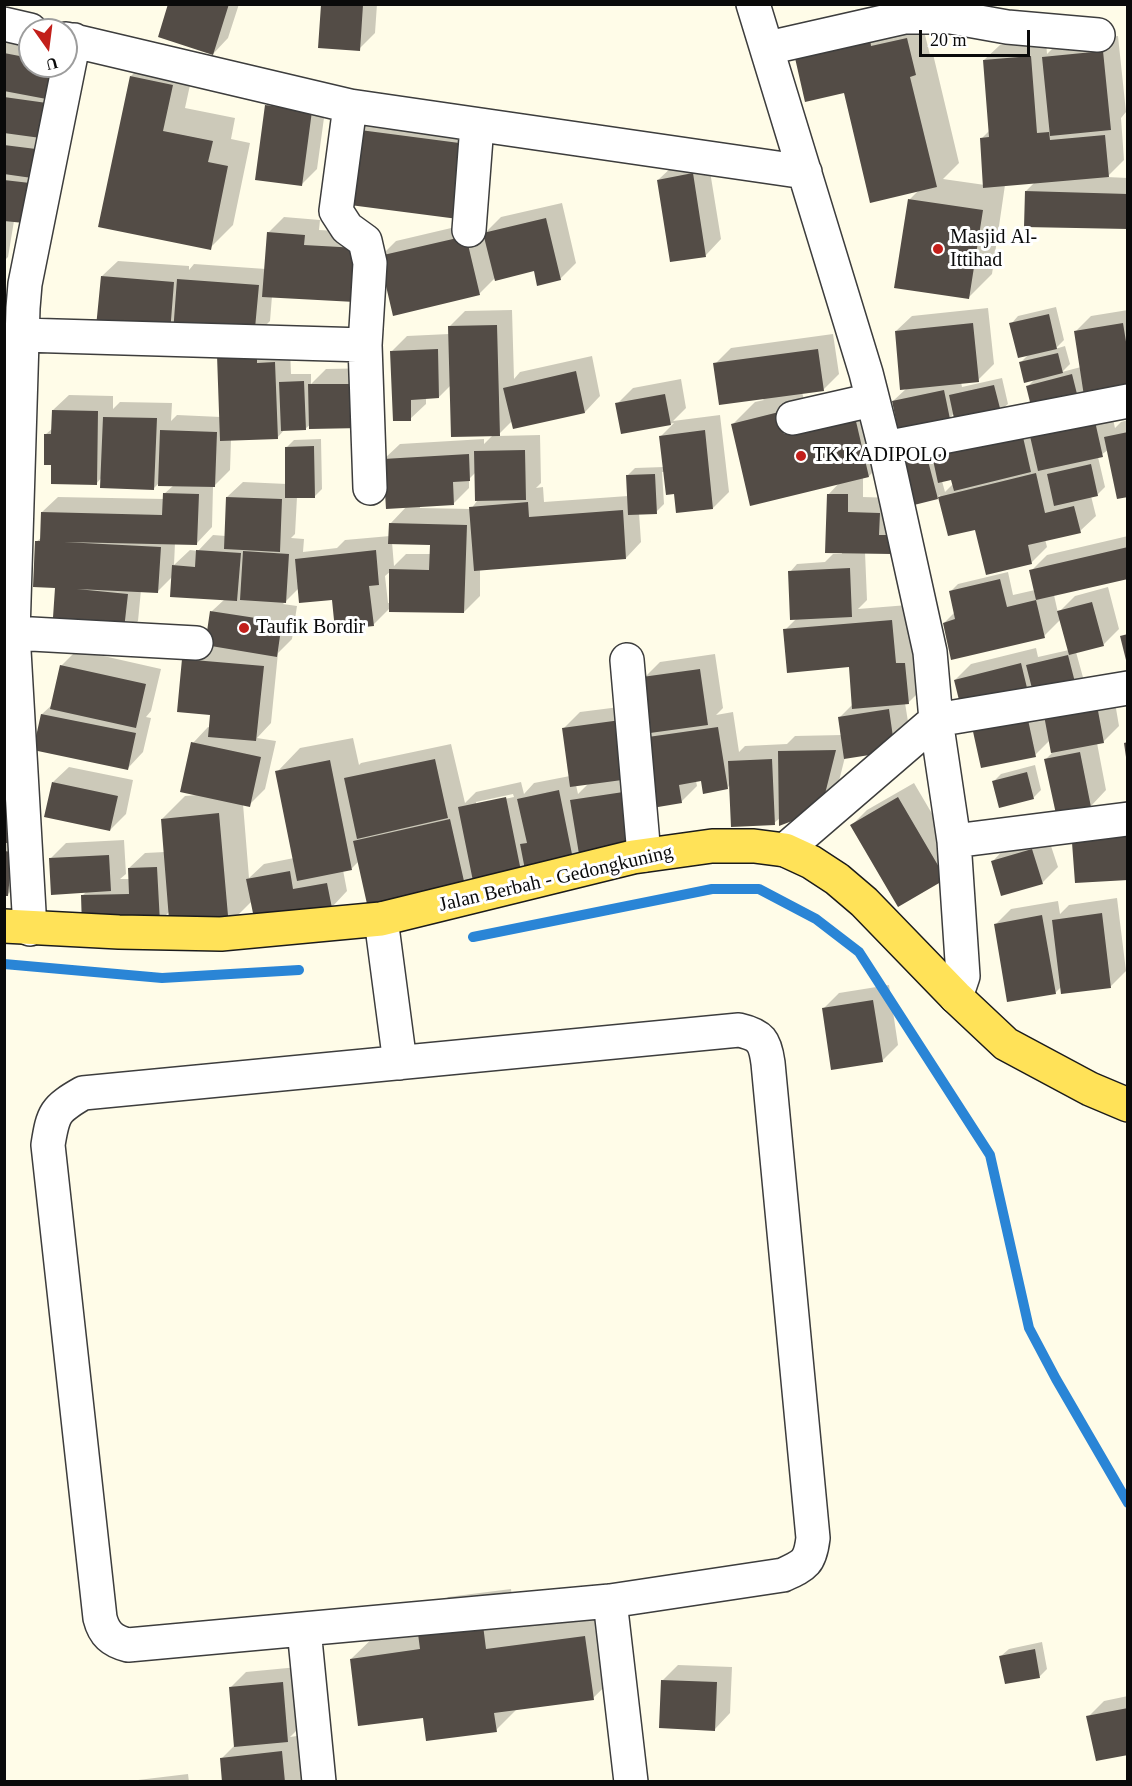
<!DOCTYPE html>
<style>
body{margin:0}
#map{position:relative;width:1132px;height:1786px;overflow:hidden;background:#fffce8;font-family:"Times New Roman",serif}
canvas{display:block}
.frame{position:absolute;inset:0;border:6px solid #0a0a0a;pointer-events:none}
.north{position:absolute;left:18px;top:18px;width:60px;height:60px;box-sizing:border-box;background:#fff;border:2px solid #9d9d9d;border-radius:50%;rotate:166deg;font-size:16px;font-weight:700;line-height:24px;text-align:center;color:#0a0a0a}
.north::after{content:'';display:block;margin:auto;width:21px;height:27px;background:#c21f1a;clip-path:polygon(50% 0,100% 100%,50% 72%,0 100%)}
.scale{position:absolute;left:919px;top:30px;width:111px;height:27px;box-sizing:border-box;border:3px solid #0a0a0a;border-top:0;padding-left:8px;font-size:18px;line-height:21px;white-space:nowrap;color:#0a0a0a;-webkit-text-stroke:4px #fff;paint-order:stroke}
</style>
<div id="map">
<canvas width="1132" height="1786"></canvas>
<div class="frame"></div>
<div class="north">U</div>
<div class="scale">20 m</div>
</div>
<script>
const c = document.querySelector('canvas').getContext('2d');
c.lineJoin = 'round';
function fill(path, color) {
  c.fillStyle = color;
  c.fill(path, 'evenodd');
}
function trace(path, color, width, dash) {
  c.strokeStyle = color;
  c.lineWidth = width;
  c.lineCap = dash ? 'butt' : 'round';
  c.setLineDash(dash || []);
  c.stroke(path);
}
function drawText(font, color, halo, rows, align = 'center') {
  c.font = font + ' "Times New Roman",serif';
  c.lineWidth = 6;
  c.setLineDash([]);
  c.textBaseline = 'middle';
  c.strokeStyle = halo;
  c.fillStyle = color;
  for (const [text, x, y, turn = 0] of rows) {
    c.save();
    c.translate(x, y);
    c.rotate((+turn || 0) * Math.PI / 180);
    c.textAlign = isNaN(turn) ? turn : align;
    if (halo) c.strokeText(text, 0, 0);
    c.fillText(text, 0, 0);
    c.restore();
  }
}
fill(new Path2D(`
 M170 4H239L228 38 213 54Z
 M323 4H377L375 33 359 49 319 46Z
 M922 23 930 55 933 54 959 163 943 179 985 185 981 139 990 130 984 60 1000 45 1046 41 1047 54 1059 42 1118 36 1126 112 1121 118 1124 160 1107 177 1128 178V227L1026 191 1035 182 1005 185 992 274 969 297 909 200 919 190 845 94 796 58Z
 M4 35 30 40V66H66L47 161 14 221 8 257 4 261Z
 M154 53 195 62 185 108 235 118 231 139 250 143 233 225 210 248 131 76Z
 M282 90 327 96 317 169 301 185 267 106Z
 M384 107 490 121 480 194 361 130Z
 M708 159 721 239 706 255 672 261 658 180 674 165Z
 M562 203 576 263 560 279 535 269 496 277 479 294 380 257 396 241 481 221 484 234 501 217Z
 M284 217 320 220 319 230 373 233 272 296 270 321 252 339 290 347 291 374H311V384L326 369 376 368 305 429H285L277 438 231 440 230 470 213 487 212 527 197 543H175L174 565 190 550 198 551 213 535 226 536 227 497 243 482 287 484 286 448 294 440 321 439 322 489 314 497H297L295 534 291 538 304 539 303 552 337 548 345 540 390 536V524L407 506 384 459 400 444 484 439V444L494 434 451 385 439 397H426V404L410 419 392 351 407 336 449 334V327L465 311 512 310 514 379 520 372 592 356 600 396 585 412 512 421 497 436 540 435 541 483 536 488 543 487 544 502 628 496 627 476 635 468 664 467 661 436 674 423 622 433 617 404 633 388 681 379 686 408 673 421 720 415 729 492 713 508 676 493 665 472H662L664 504 656 512 639 513 641 542 626 558 480 569V596L464 612 390 608 373 625 334 596 299 588 283 604 297 606 292 639 278 653 271 723 257 738 276 741 265 789 249 805 243 804 249 878 264 864 294 858 277 772 300 748 353 738 359 765 361 763 451 744 465 803 476 792 521 782 524 794 534 783 570 776 564 728 580 712 643 704 648 734 651 731 644 678 660 662 715 654 723 708 716 715 733 712 739 752 745 746 787 744 795 736 842 735 839 718 853 704 850 666 785 630 796 619 790 572 797 564 825 562 833 554H842L828 495 840 482 732 425 755 402 764 400 715 364 731 348 833 334 839 374 823 390 802 392 807 412 878 395 892 453 869 476 863 477V497L895 498 907 537 865 552 867 600 858 609 908 605 911 648H920L924 687 908 703H905L910 734 845 757 836 793 780 818 774 823 730 785 727 788 702 780 696 781 697 786 681 802 653 807 637 844 465 889 359 861 352 868 343 870 347 891 332 907 252 901 228 925 170 911 159 922 82 896 87 891 50 859 66 843 124 840 126 874 120 879H130L129 868 145 853 165 852 162 819 185 796 197 795 193 743 208 727 211 728 212 714 184 659 200 644H207L212 611 225 599 173 576 158 591 141 590 138 621 123 637 57 586 36 542 42 537V512L58 497 164 499V494L174 485 158 484 154 488 102 477 96 484 52 464 46 434 53 428V410L69 395 113 396V409L120 402 172 403 171 421 177 415 221 417 219 356 175 332 102 276 118 261 189 266V270L194 264 266 269 268 233ZM476 472 477 501 471 509 420 508V506L453 504 469 488V479ZM392 542 431 543V554H406L394 566ZM391 571 390 603H388L385 576ZM589 783 578 794 576 785ZM513 794 514 797 476 805V802Z
 M4 299 29 304 4 362Z
 M1056 307 1064 340 1055 349 1065 346 1070 364 1062 372 1081 367 1075 332 1091 316 1128 310V387L1107 393 1115 428 1121 422 1128 420V496L1108 450 1098 457 1105 487 1097 495 1091 496 1096 516 1080 531 1045 539 1047 547 1031 563 976 528 949 535 940 495 937 498 901 464 909 457 1034 409 1028 386 1036 378 1020 363 1029 354 1011 324 1018 316ZM952 478 953 484 945 492 942 481Z
 M988 308 994 364 978 380 961 382 962 387 1002 378 1008 404 1000 411 954 413 950 418 893 401 907 388 896 331 912 316Z
 M1128 536V577L1054 595 1058 613 1075 596 1108 587 1119 629 1103 645 1076 652 1084 681 1033 685 1027 690 955 680 971 664 1036 648 1038 657 1069 650 1061 619 1044 636 944 623 955 612 950 592 958 584 1008 572 1013 595 1035 590 1031 571 1047 555Z
 M77 650 161 669 151 711 146 717 151 718 143 752 128 768 35 749 42 714 53 704 61 666Z
 M1112 685 1119 726 1103 742 1097 743 1106 790 1091 806 1046 759 1052 753 1050 740 1035 755 973 728Z
 M4 725 23 879 7 895 4 894Z
 M1035 765 1041 790 1033 798 994 781 1001 774Z
 M69 767 133 780 126 814 110 830 53 782Z
 M914 783 961 863 945 878 851 826 867 810Z
 M1047 834 1058 867 1042 883 993 861 1008 845Z
 M1117 898 1126 971 1110 987H1061L1055 993 995 925 1011 909 1058 901 1060 914 1069 905Z
 M889 985 898 1045 882 1061 824 1008 839 993Z
 M511 1589 515 1620 614 1607 623 1669 593 1698 518 1708 496 1730 424 1716 351 1659 381 1630 421 1625 448 1597Z
 M1042 1642 1047 1669 1040 1676 1006 1682 1001 1656 1009 1649Z
 M678 1665 732 1667 730 1713 715 1729 662 1681Z
 M298 1667 303 1724 290 1737 297 1736 302 1782H223L221 1759 235 1745 230 1688 246 1672Z
 M1128 1696V1753L1088 1717 1104 1701Z
 M188 1774 189 1782H136L138 1780Z`), '#0003');
trace(new Path2D(`
 M473 937 712 889H759L816 919 859 952 990 1155 1029 1328 1056 1379 1128 1503
 M4 964 162 978 299 970`), '#2a85d6', 10);
fill(new Path2D(`
 M168 4H229L213 55 158 37Z
 M321 5H363L360 51 318 48Z
 M907 38 916 75 910 77 937 187 870 203 844 93 805 102 795 58 870 39 871 46Z
 M1103 51 1111 130 1050 136 1042 57Z
 M4 53 30 58V66H65L57 101 4 91Z
 M1031 56 1037 133 1049 132 1050 140 1105 135 1109 177 983 188 980 138 989 137 983 60Z
 M130 76 173 85 163 131 213 141 208 162 228 166 211 250 98 227Z
 M4 97 54 104 48 139 4 133Z
 M265 105 312 111 302 186 255 180Z
 M360 130 467 144 458 219 350 205Z
 M4 145 36 149 32 178 4 174Z
 M693 173 706 257 670 262 657 180Z
 M4 180 30 183 24 223 4 221Z
 M1025 191 1128 194V229L1024 227Z
 M908 199 983 210 969 299 894 288Z
 M546 218 561 280 537 286 534 271 495 281 483 233Z
 M267 232 305 235 304 245 358 248 355 302 262 297Z
 M466 236 480 295 393 316 379 256Z
 M101 276 174 282 170 333 96 327Z
 M177 279 259 285 254 339 173 333Z
 M1049 314 1057 349 1018 358 1009 323Z
 M4 317 15 320 5 362H4Z
 M973 323 979 382 900 390 895 331Z
 M1123 323 1128 354V389L1084 396 1074 331Z
 M497 325 500 436 451 437 448 326Z
 M438 349 439 398 411 400V421H393L390 351Z
 M818 349 824 391 719 405 713 363Z
 M257 353V363L275 362 278 439 220 441 217 355Z
 M1058 353 1063 373 1024 383 1019 362Z
 M576 371 585 413 513 429 503 388Z
 M1072 374 1079 402 1033 414 1026 386Z
 M304 381 306 430 281 431 279 382Z
 M308 384H361L362 428 309 429Z
 M994 385 1001 412 955 423 949 395Z
 M944 390 950 419 898 430 892 401Z
 M665 394 671 425 621 434 615 403Z
 M1092 408 1103 457 1038 471 1027 423Z
 M52 410 98 411 97 485 51 484V465H44V434H51Z
 M779 412 784 434 855 417 869 477 750 506 731 424Z
 M103 417 157 418 154 490 100 488Z
 M1020 424 1031 472 954 491 951 480 938 483 930 446Z
 M160 430 217 432 215 487 158 486Z
 M705 430 713 509 676 513 674 494 666 495 659 436Z
 M1128 432V497L1117 499 1104 437Z
 M314 446 315 498H285V447Z
 M525 450 526 500 475 501 474 451Z
 M469 454 470 481 453 482 454 505 386 509 383 459Z
 M927 457 938 499 910 506 900 464Z
 M1091 464 1098 496 1054 506 1047 474Z
 M1036 473 1045 513 1074 506 1081 533 1028 545 1032 564 986 575 975 530 948 536 938 497Z
 M655 474 657 514 628 515 626 475Z
 M163 493 199 494 197 545 64 542 161 547 158 593 77 589 128 594 123 638 52 632 55 588 33 587 35 541H40L41 512 162 515Z
 M827 494H848V512L880 513 879 535H892V554L825 553Z
 M226 497 282 499 280 552 224 549Z
 M528 502 529 517 623 510 626 559 474 571 469 507Z
 M389 523 467 525 464 613 389 612V569L429 570 430 545 388 544Z
 M1128 547V579L1036 600 1029 570Z
 M196 550 241 553 237 601 170 597 172 565 195 567Z
 M376 550 379 585 369 586 374 626 335 630 332 600 299 603 295 559Z
 M243 551 289 554 286 603 240 600Z
 M850 568 852 617 790 620 788 571Z
 M1000 579 1007 607 1036 600 1045 638 951 660 943 623 955 619 949 591Z
 M1092 602 1104 646 1069 655 1057 611Z
 M210 611 282 622 277 657 205 645Z
 M892 620 896 663H905L909 704 852 709 849 667 787 673 783 629Z
 M1128 634V664H1127L1120 636Z
 M1068 655 1077 690 1035 700 1026 665Z
 M182 659 264 666 256 741 208 737 210 715 177 712Z
 M1021 663 1028 692 961 708 954 680Z
 M60 665 146 684 136 728 50 709Z
 M700 669 708 725 650 733 642 677Z
 M1096 700 1104 743 1051 753 1043 710Z
 M889 709 895 751 844 759 838 717Z
 M41 714 136 733 128 770 33 750Z
 M1027 715 1036 757 981 768 972 727Z
 M628 719 637 778 570 787 562 728Z
 M718 727 728 789 703 794 701 781 679 785 682 803 652 808 641 738Z
 M191 742 261 757 250 807 180 792Z
 M1128 742V756L1126 757 1124 743Z
 M836 750 821 810 779 826 778 751Z
 M1080 752 1091 807 1056 814 1044 759Z
 M435 759 448 818 357 839 344 778Z
 M772 759 775 825 731 827 728 761Z
 M330 760 352 870 297 881 275 771Z
 M1027 772 1034 799 999 808 992 781Z
 M4 779H9V843H4Z
 M52 782 118 796 110 831 44 817Z
 M559 790 575 869 527 880 520 844 527 843 517 799Z
 M630 791 638 845 579 854 570 800Z
 M506 797 523 881 475 891 458 807Z
 M898 797 946 879 898 907 850 825Z
 M219 813 229 927 170 932 161 819Z
 M450 819 466 890 369 913 353 841Z
 M1128 826V880L1075 883 1071 829Z
 M1032 849 1043 884 1001 896 991 861Z
 M4 851 12 852 8 896H4Z
 M109 855 111 891 51 895 49 858Z
 M157 867 160 923 82 927 81 895 129 894 128 868Z
 M290 871 293 889 327 883 332 908 255 923 246 879Z
 M1102 913 1111 988 1061 994 1052 920Z
 M1042 915 1056 994 1007 1002 994 924Z
 M873 1000 883 1062 831 1070 822 1008Z
 M482 1617 486 1649 585 1636 594 1700 494 1713 497 1732 426 1741 423 1718 358 1726 350 1659 420 1649 417 1626Z
 M1035 1649 1040 1678 1005 1684 999 1656Z
 M661 1680 717 1682 715 1731 659 1728Z
 M283 1682 288 1742 234 1747 229 1687Z
 M1128 1708V1755L1096 1761 1086 1716Z
 M282 1751 285 1782H222L220 1758Z`), '#534c46');
const minor = new Path2D(`
 M753 4 866 373 885 448 930 652 936 720 954 841 963 976 956 997
 M4 24 30 30
 M66 39 350 106 805 172
 M768 48 905 17H951L1007 27 1098 35
 M469 230 477 125
 M22 335 365 345 370 263 365 241 347 228 336 211 350 106
 M365 345 370 488
 M793 418 872 400
 M885 448 1128 401
 M13 633 196 643
 M627 660 644 855
 M954 841 1128 819
 M785 850 936 720 1128 688
 M381 919 400 1063
 M30 929 13 633 23 308 25 284 74 40
 M739 1030C761 1035 765 1041 768 1063L813 1538C810 1563 805 1565 783 1575L610 1601 128 1645C112 1641 104 1634 100 1618L48 1145C53 1113 55 1109 83 1093Z
 M610 1601 631 1782
 M304 1629 319 1782`);
const major = new Path2D(`
 M4 926 119 932 221 934 381 919 633 857 712 846H754L785 850 811 862 837 879 864 902 956 997 1006 1044 1090 1089 1128 1105`);
trace(minor, '#3d3d3d', 36);
trace(major, '#1b1b1b', 36);
trace(minor, '#fff', 33);
trace(major, '#ffe258', 33);
for (const [x, y, r, color] of [
 [938,249,6,"#c21f1a"],
 [801,456,6,"#c21f1a"],
 [244,628,6,"#c21f1a"]
]) {
  const dot = new Path2D();
  dot.arc(x, y, r, 0, 2 * Math.PI);
  c.fillStyle = color;
  c.fill(dot);
  trace(dot, '#fff', 2);
}
drawText('20px', '#0a0a0a', '#fff', [
 ["Masjid Al-",950,238],
 ["Ittihad",950,261],
 ["TK KADIPOLO",813,456],
 ["Taufik Bordir",256,628]
], 'left');
drawText('20px', '#0a0a0a', '#fff', [
 ["Jalan Berbah - Gedongkuning",556,879,-13]
]);
</script>
